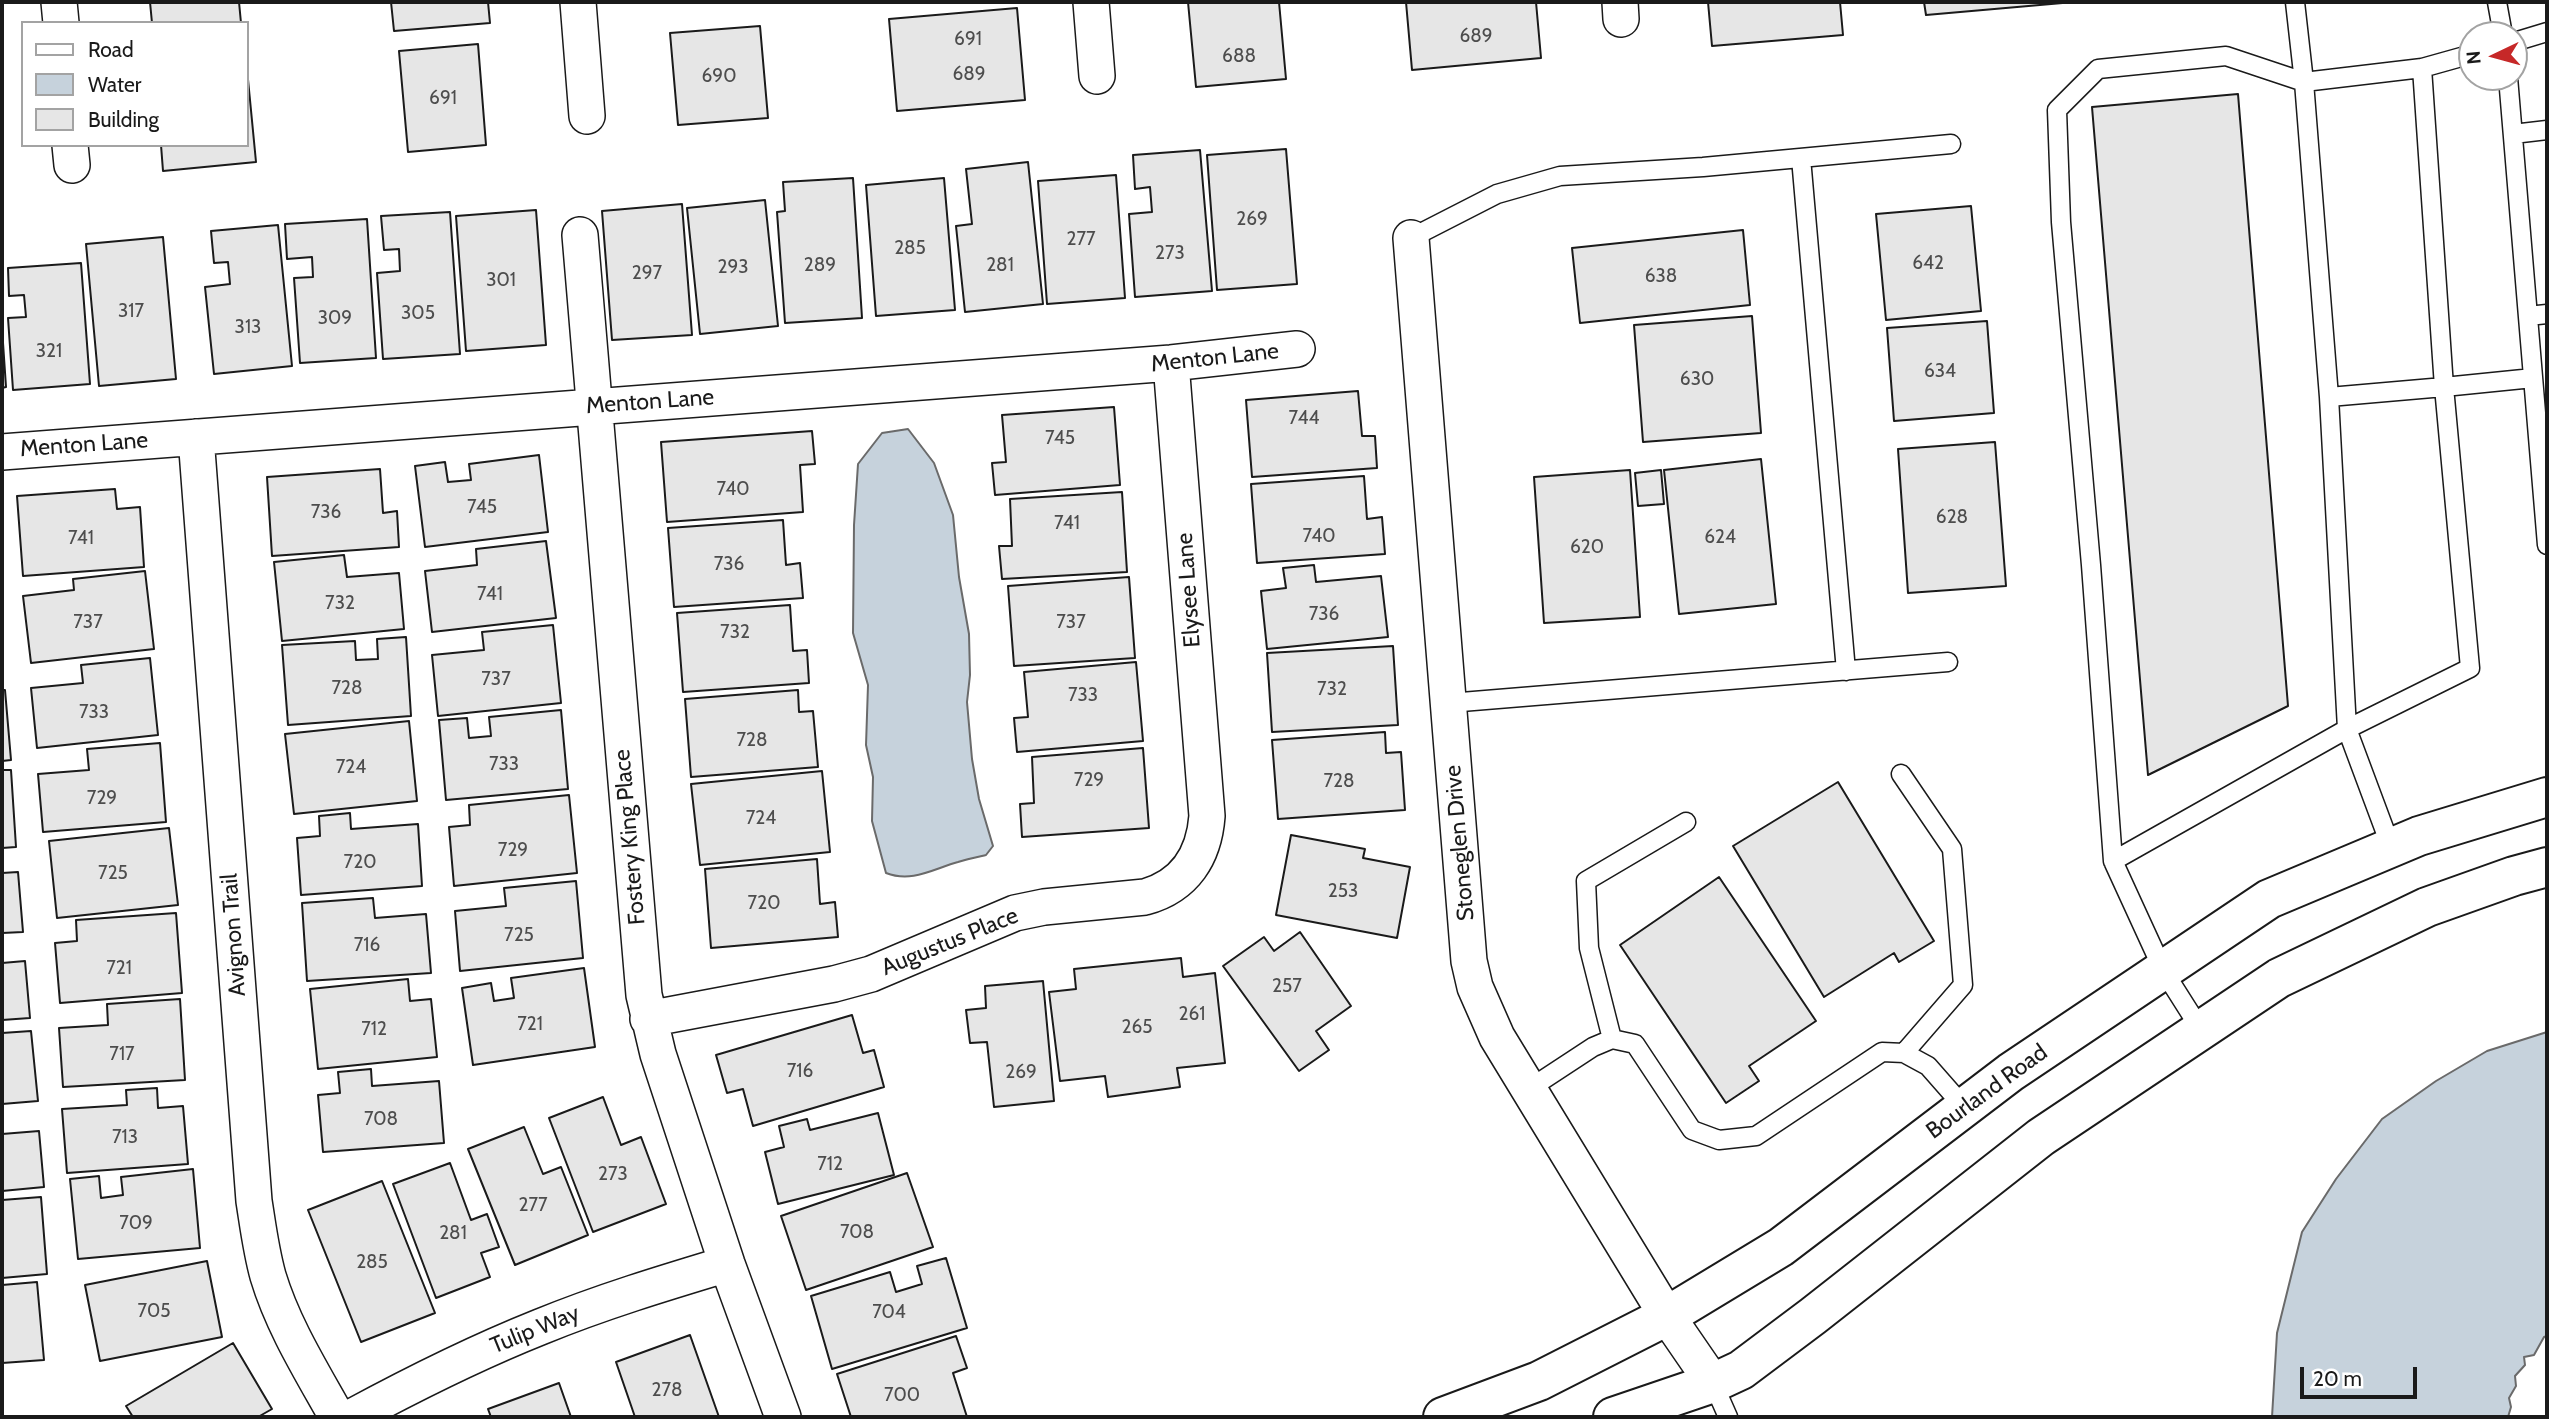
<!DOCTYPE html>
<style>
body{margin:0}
#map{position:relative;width:2549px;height:1419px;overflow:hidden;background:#fff;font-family:Cabin,sans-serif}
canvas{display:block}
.frame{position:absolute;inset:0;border:4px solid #1a1a1a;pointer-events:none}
.legend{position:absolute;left:21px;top:21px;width:228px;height:126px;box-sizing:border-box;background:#fff;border:2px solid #a3a3a3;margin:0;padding:9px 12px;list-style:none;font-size:21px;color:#1a1a1a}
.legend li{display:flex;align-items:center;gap:14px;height:35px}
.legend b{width:35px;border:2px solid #a3a3a3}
.north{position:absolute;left:2458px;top:21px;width:70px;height:70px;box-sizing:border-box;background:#fff;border:2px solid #a3a3a3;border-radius:50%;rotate:265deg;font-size:19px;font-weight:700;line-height:28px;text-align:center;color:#1a1a1a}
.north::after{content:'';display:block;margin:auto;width:24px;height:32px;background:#c62828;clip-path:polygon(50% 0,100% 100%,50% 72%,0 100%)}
.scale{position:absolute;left:2300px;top:1367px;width:117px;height:32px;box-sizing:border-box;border:4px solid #1a1a1a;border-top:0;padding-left:9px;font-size:21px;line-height:24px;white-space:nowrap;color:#1a1a1a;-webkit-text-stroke:5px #fff;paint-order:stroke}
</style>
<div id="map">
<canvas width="2549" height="1419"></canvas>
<div class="frame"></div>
<ul class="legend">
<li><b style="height:9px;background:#fff"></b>Road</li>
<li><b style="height:19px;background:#c6d2dc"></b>Water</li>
<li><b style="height:19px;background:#e6e6e6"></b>Building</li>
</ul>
<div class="north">N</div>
<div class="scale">20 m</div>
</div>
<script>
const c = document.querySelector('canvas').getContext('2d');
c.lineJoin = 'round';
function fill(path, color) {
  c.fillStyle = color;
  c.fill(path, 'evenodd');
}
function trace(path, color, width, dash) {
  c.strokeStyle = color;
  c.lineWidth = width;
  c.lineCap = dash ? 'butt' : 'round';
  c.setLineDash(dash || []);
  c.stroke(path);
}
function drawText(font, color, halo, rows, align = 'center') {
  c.font = font + ' Cabin,sans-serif';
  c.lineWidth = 5;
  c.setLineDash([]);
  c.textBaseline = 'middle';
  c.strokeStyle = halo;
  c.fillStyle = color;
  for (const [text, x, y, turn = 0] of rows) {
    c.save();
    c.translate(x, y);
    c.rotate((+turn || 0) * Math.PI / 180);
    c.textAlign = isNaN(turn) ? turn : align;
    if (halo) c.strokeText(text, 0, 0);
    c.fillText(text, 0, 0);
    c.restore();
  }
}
const water = new Path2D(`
 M908 429 934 463 953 515 959 577 969 634 970 675 967 702 972 759 979 799 993 846 986 855C977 857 967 859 958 862 933 869 912 883 886 873L872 821 873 777 866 745 868 685 853 633 854 525 858 464 882 433Z
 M2547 1032V1336L2544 1337 2534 1355 2524 1357 2525 1365 2515 1376 2516 1386 2509 1398 2511 1407 2508 1417H2272L2277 1333 2302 1232 2336 1179 2382 1119 2436 1081 2487 1051Z`);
fill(water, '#c6d2dc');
trace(water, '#6a6a6a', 2);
const building = new Path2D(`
 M150 2H239L241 23H152Z
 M391 2H488L490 23 394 31Z
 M1188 2H1279L1286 79 1196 87Z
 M1406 2H1536L1541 58 1412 70Z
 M1708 2H1840L1843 35 1712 46Z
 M1924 2H2074L1926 15Z
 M1017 8 1025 100 897 111 889 19Z
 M760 26 768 118 678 125 670 33Z
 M478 44 486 145 408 152 399 51Z
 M247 69 256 162 163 171 161 145H247Z
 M2238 94 2288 706 2148 775 2092 107Z
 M1286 149 1297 284 1217 290 1207 155Z
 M1200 150 1212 291 1135 297 1129 214 1152 212 1150 187 1135 189 1133 155Z
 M1028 162 1043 304 965 312 956 226 972 224 966 169Z
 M1116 175 1125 298 1047 304 1038 181Z
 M853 178 862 318 785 323 777 212 785 211 783 182Z
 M944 178 955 310 876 316 866 185Z
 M765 200 778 326 700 334 687 208Z
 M682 204 692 335 612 340 602 211Z
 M1971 206 1981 311 1886 320 1876 214Z
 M536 210 546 345 466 351 456 216Z
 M450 212 460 354 383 359 377 273 400 271 399 249 384 250 381 216Z
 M367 219 376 358 300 363 294 278 313 277 312 257 287 259 285 224Z
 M278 225 292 366 214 374 205 287 230 284 228 262 214 263 211 231Z
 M1743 230 1750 305 1580 323 1572 248Z
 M163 237 176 379 99 386 86 244Z
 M81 263 90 384 13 390 8 318 26 317 24 295 9 296 8 268Z
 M1752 316 1761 433 1643 442 1634 325Z
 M1987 321 1994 413 1894 421 1887 328Z
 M2 328 6 387 2 388Z
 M1358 391 1362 436H1375L1377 468 1252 477 1246 400Z
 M1114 407 1120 485 995 495 992 463 1006 462 1002 415Z
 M812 431 815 464 800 465 803 512 667 522 661 442Z
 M1995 442 2006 586 1908 593 1898 449Z
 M539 455 548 532 425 547 415 466 445 462 448 482 471 480 469 464Z
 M1761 459 1776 604 1679 614 1664 470Z
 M380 469 383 513 397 511 399 547 272 556 267 477Z
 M1630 470 1640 617 1544 623 1534 477Z
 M1661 470 1664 504 1638 506 1635 473Z
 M1364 476 1367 519 1382 517 1385 554 1257 563 1251 484Z
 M115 489 117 509 140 507 144 567 23 576 17 496Z
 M1122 492 1127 572 1002 579 999 546H1012L1010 499Z
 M783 520 786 565 800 563 803 598 674 607 668 528Z
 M546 541 556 618 432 632 425 571 477 565 476 549Z
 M344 555 347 577 399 573 404 629 282 641 274 562Z
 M1314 565 1316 582 1381 576 1388 637 1267 649 1261 591 1286 588 1283 568Z
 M145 571 154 649 31 663 23 596 74 590 73 579Z
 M1129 577 1135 658 1014 666 1008 586Z
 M790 605 793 651 807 650 809 683 683 692 677 613Z
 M553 625 561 703 438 716 432 655 484 650 482 632Z
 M406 637 411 716 288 725 282 645 355 641 356 660 378 659 377 639Z
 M1393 646 1398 725 1272 732 1267 653Z
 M150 658 158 735 37 748 31 688 83 683 81 665Z
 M1136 662 1143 741 1017 752 1014 718 1028 717 1024 672Z
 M2 690H5L11 760 2 761Z
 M798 690 799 712 813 711 818 767 691 777 685 699Z
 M561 710 568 789 446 800 439 720 467 718 469 738 491 736 489 717Z
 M409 721 417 801 294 814 285 734Z
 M1385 732 1386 753 1401 752 1405 810 1278 819 1272 740Z
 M160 743 166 822 43 832 38 774 89 770 87 749Z
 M1143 748 1149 828 1022 837 1020 804 1034 803 1032 757Z
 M2 770H11L16 847 2 848Z
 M822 771 830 852 700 865 691 784Z
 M1838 782 1934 941 1899 962 1894 953 1824 997 1733 846Z
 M569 795 577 873 454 886 449 827 470 825 469 805Z
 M350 813 351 829 418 824 422 886 301 895 297 838 320 836 319 816Z
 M169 828 178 905 57 918 49 841Z
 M1291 835 1365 849 1363 858 1410 867 1397 938 1276 915Z
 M817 859 820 904 835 902 838 937 711 948 705 869Z
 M18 872 23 932 2 933V873Z
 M1719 877 1816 1021 1749 1066 1759 1081 1726 1103 1620 945Z
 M576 881 583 958 460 971 455 911 506 906 504 888Z
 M373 898 375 918 426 914 431 973 307 981 302 903Z
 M176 913 182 993 60 1003 55 943 77 941 76 920Z
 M1300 932 1351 1006 1316 1031 1329 1050 1299 1071 1223 966 1264 937 1274 951Z
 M1181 958 1183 977 1215 973 1225 1063 1177 1068 1180 1087 1108 1097 1105 1076 1060 1081 1049 992 1076 989 1074 969Z
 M25 961 30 1018 2 1020V963Z
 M584 968 595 1047 473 1065 462 988 491 983 494 1001 514 998 511 978Z
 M408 979 410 1001 431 999 437 1057 318 1069 310 989Z
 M1043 981 1054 1101 994 1107 987 1042 970 1043 966 1010 986 1008 985 986Z
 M180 999 185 1080 63 1087 59 1028 108 1025 107 1004Z
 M852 1015 863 1053 874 1050 884 1087 753 1126 743 1089 727 1093 716 1055Z
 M31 1031 38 1101 2 1104V1033Z
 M371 1069 372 1086 439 1081 444 1143 323 1152 318 1095 340 1093 338 1072Z
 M157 1088 158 1108 183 1106 188 1164 67 1173 62 1109 127 1105 126 1090Z
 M603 1097 621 1145 641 1137 666 1204 593 1232 549 1118Z
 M878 1113 894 1175 778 1204 765 1152 784 1147 779 1126 807 1119 810 1130Z
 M524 1127 543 1174 561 1167 588 1235 515 1265 468 1149Z
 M39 1131 44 1187 2 1191V1134Z
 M450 1163 471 1220 487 1214 499 1247 481 1253 490 1277 436 1298 393 1184Z
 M193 1169 200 1248 78 1259 70 1179 99 1176 101 1198 123 1195 121 1177Z
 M907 1173 933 1247 806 1290 781 1216Z
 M382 1181 435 1313 361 1342 308 1210Z
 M41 1197 47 1274 2 1278V1200Z
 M946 1258 967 1328 832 1369 811 1296 890 1272 896 1292 922 1284 917 1266Z
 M207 1261 222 1337 100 1361 85 1285Z
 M37 1282 44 1360 2 1363V1285Z
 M690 1335 719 1417H635L616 1362Z
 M956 1336 967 1368 953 1373 967 1417H851L837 1374Z
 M233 1343 272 1409 258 1417H133L126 1406Z
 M559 1383 571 1417H491L488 1409Z`);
fill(building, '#e6e6e6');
trace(building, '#1a1a1a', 2);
const lane = new Path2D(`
 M2295 2 2304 82 2329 397 2347 729 2391 847
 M2497 2 2503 35
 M2514 42 2547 32
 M2422 68 2472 54
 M2508 77 2547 545
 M2513 134 2547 130
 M1801 158 1846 671
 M1411 238 1497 194 1560 176 1703 167 1951 144
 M2528 316 2547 314
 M1449 703 1948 662
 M1901 774 1952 849 1963 985 1904 1053
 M2113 861 2091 565 2061 222 2057 110 2098 69 2226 56 2304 82 2422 68 2444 387 2533 378
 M2201 1030 2163 970 2113 861 2347 729 2470 668 2444 387 2329 397
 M1612 1039 1589 948 1586 881 1686 822
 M1529 1089 1593 1047 1612 1039 1635 1044 1692 1130 1719 1140 1756 1136 1882 1052 1904 1053 1928 1066 1964 1107
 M1713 1383 1728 1417`);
const street = new Path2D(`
 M59 2 61 23
 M578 2 587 116
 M1091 2 1097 76
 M1620 2 1621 19
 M70 145 72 165
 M580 235 644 995 658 1054 727 1264 783 1417
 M1411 238 1469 961 1475 987 1497 1037 1667 1316 1713 1383
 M196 437 254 1201C258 1226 261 1251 268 1276 283 1326 312 1372 337 1417
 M2 452 1171 363 1297 349
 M648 1019 834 984 871 974 1015 913 1044 907 1145 897C1185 886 1204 856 1207 816L1171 363
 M352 1417C413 1384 475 1353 540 1327 601 1302 664 1283 727 1264`);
const secondary = new Path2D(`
 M1443 1417 1539 1381 1667 1316 1781 1247 2011 1072 2269 899 2419 836 2547 797
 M1613 1417 1713 1383 1741 1370 1813 1316 2041 1137 2279 978 2427 907 2514 876 2547 867`);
trace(lane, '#1a1a1a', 21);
trace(street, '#1a1a1a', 38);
trace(secondary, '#1a1a1a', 42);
trace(lane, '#fff', 18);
trace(street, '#fff', 35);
trace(secondary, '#fff', 38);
drawText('19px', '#4d4d4d', null, [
 ["689",1476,36],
 ["691",968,39],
 ["688",1239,56],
 ["689",969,74],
 ["690",719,76],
 ["691",443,98],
 ["269",1252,219],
 ["277",1081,239],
 ["285",910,248],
 ["273",1170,253],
 ["642",1928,263],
 ["289",820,265],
 ["281",1000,265],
 ["293",733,267],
 ["297",647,273],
 ["638",1661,276],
 ["301",501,280],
 ["317",131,311],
 ["305",418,313],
 ["309",335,318],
 ["313",248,327],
 ["321",49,351],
 ["634",1940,371],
 ["630",1697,379],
 ["744",1304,418],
 ["745",1060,438],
 ["740",733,489],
 ["745",482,507],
 ["736",326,512],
 ["628",1952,517],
 ["741",1067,523],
 ["740",1319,536],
 ["624",1720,537],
 ["741",81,538],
 ["620",1587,547],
 ["736",729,564],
 ["741",490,594],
 ["732",340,603],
 ["736",1324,614],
 ["737",88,622],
 ["737",1071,622],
 ["732",735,632],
 ["737",496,679],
 ["728",347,688],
 ["732",1332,689],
 ["733",1083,695],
 ["733",94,712],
 ["728",752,740],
 ["733",504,764],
 ["724",351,767],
 ["729",1089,780],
 ["728",1339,781],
 ["729",102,798],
 ["724",761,818],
 ["729",513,850],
 ["720",360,862],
 ["725",113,873],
 ["253",1343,891],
 ["720",764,903],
 ["725",519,935],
 ["716",367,945],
 ["721",119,968],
 ["257",1287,986],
 ["261",1192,1014],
 ["721",530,1024],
 ["265",1137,1027],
 ["712",374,1029],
 ["717",122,1054],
 ["716",800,1071],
 ["269",1021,1072],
 ["708",381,1119],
 ["713",125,1137],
 ["712",830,1164],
 ["273",613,1174],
 ["277",533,1205],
 ["709",136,1223],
 ["708",857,1232],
 ["281",453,1233],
 ["285",372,1262],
 ["705",154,1311],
 ["704",889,1312],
 ["278",667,1390],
 ["700",902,1395]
]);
drawText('23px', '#1a1a1a', '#fff', [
 ["Menton Lane",1215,358,-6],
 ["Menton Lane",650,402,-4],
 ["Menton Lane",84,445,-4],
 ["Elysee Lane",1189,590,-94],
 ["Fostery King Place",630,837,-95],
 ["Stoneglen Drive",1460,843,-95],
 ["Avignon Trail",234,935,-94],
 ["Augustus Place",950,942,-22],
 ["Bourland Road",1987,1092,-36],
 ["Tulip Way",535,1330,-22]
]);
</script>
